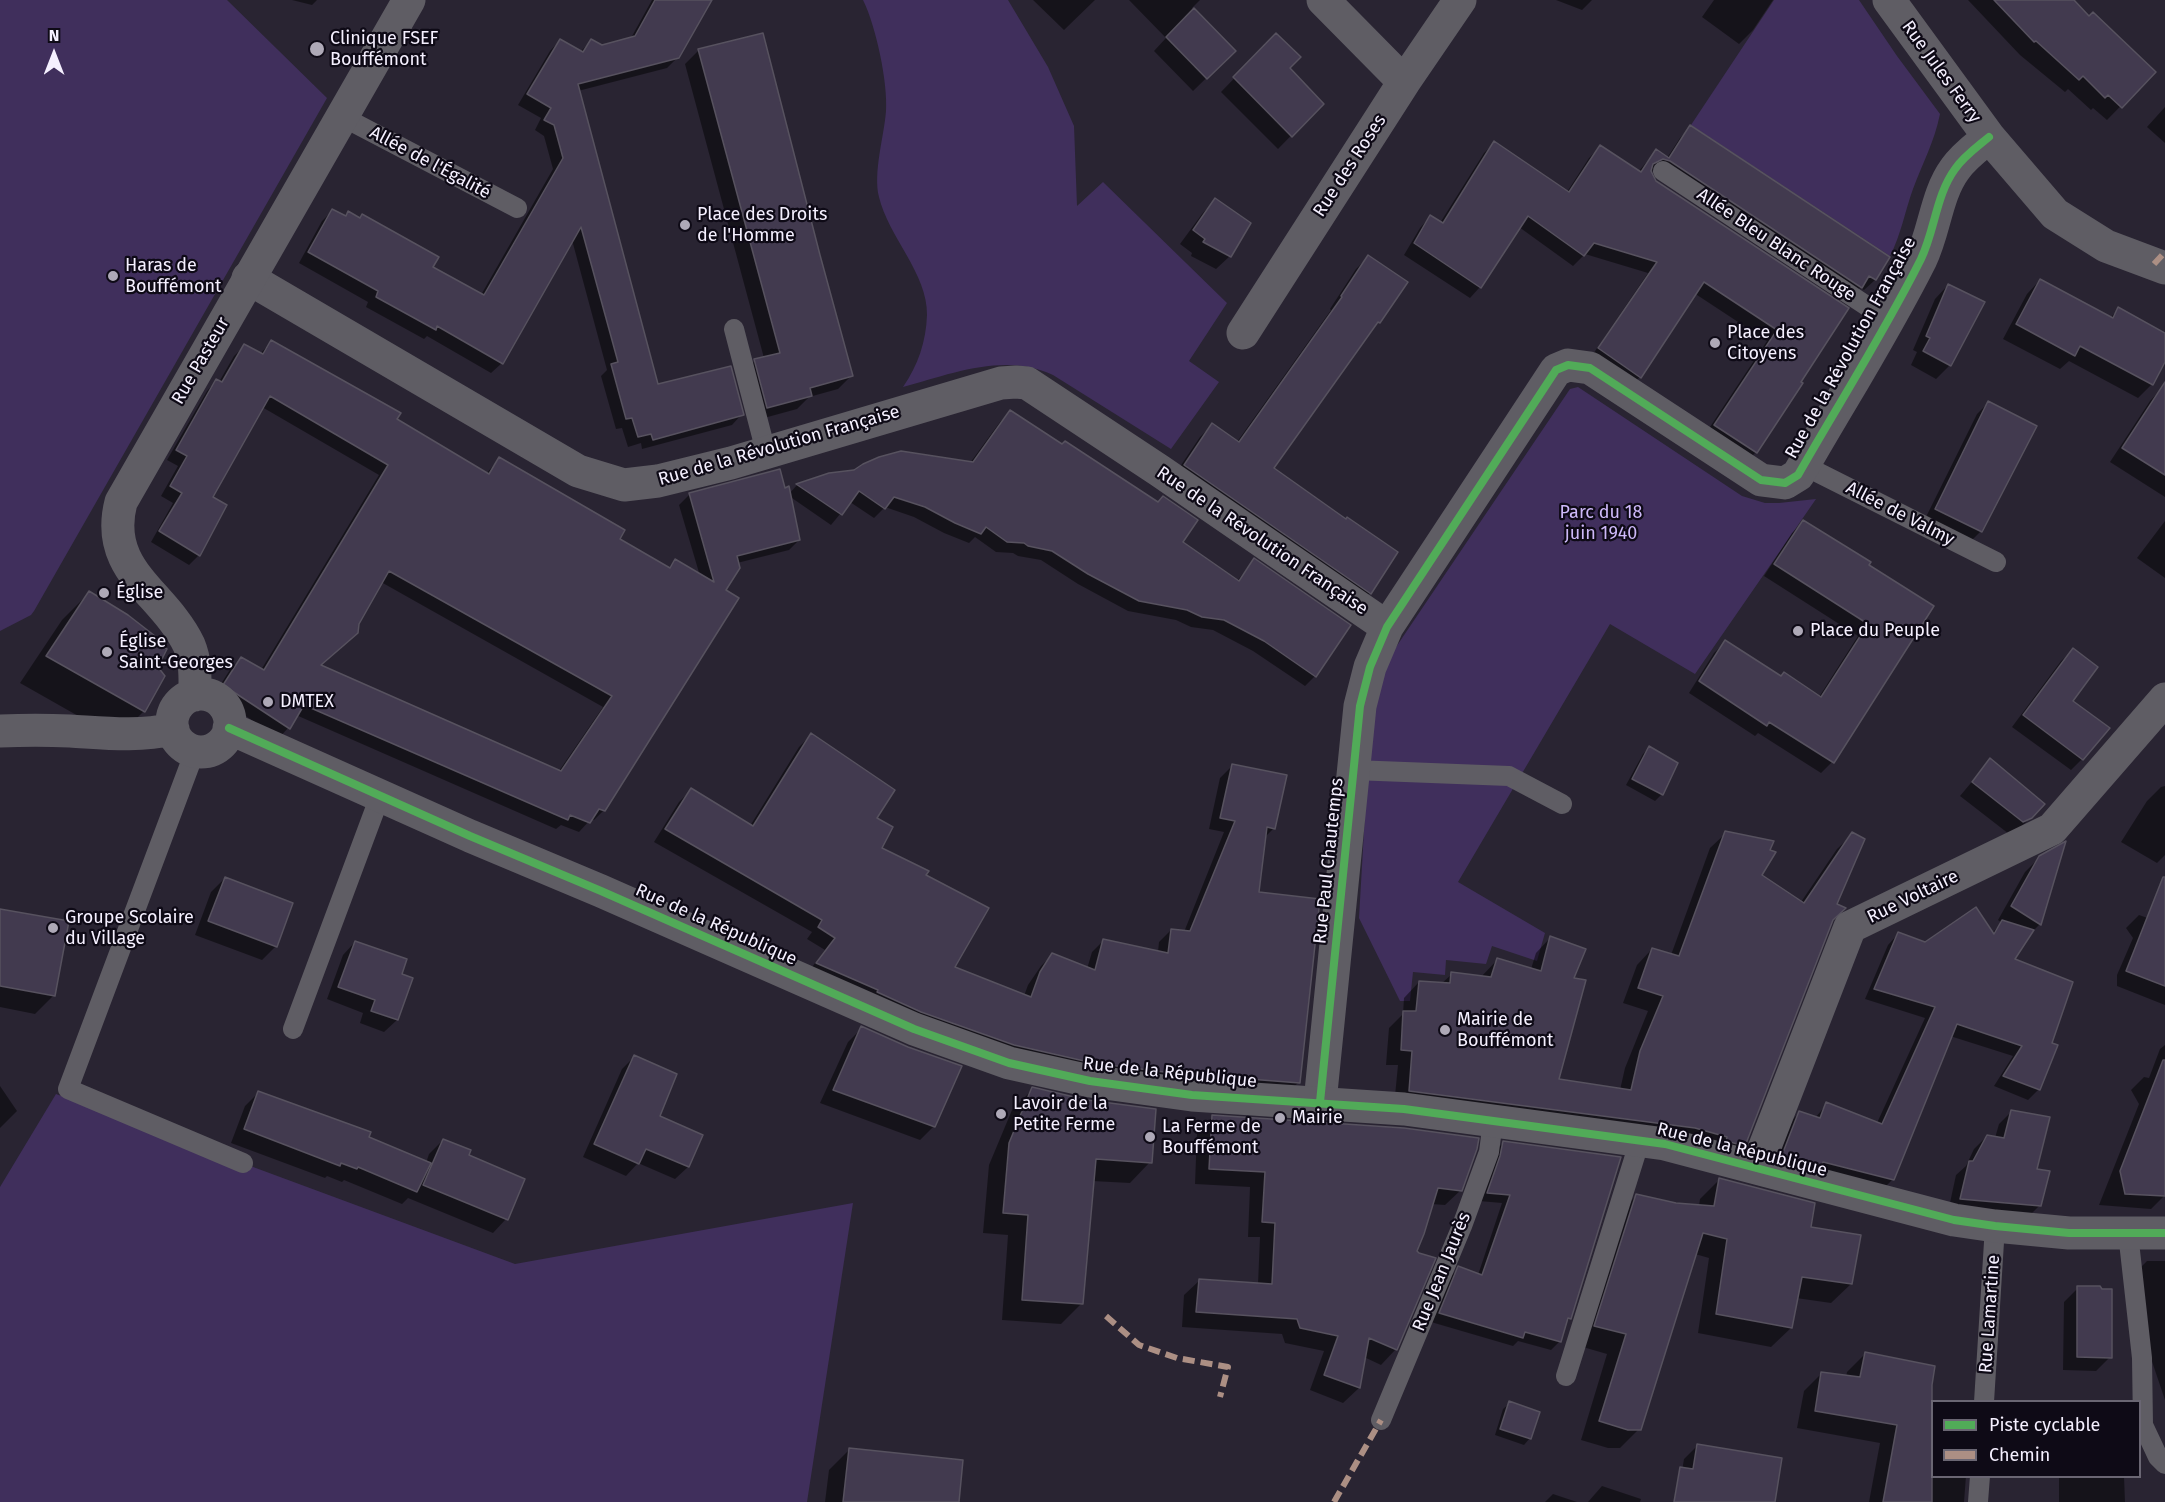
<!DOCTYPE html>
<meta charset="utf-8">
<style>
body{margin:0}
#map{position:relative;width:2165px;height:1502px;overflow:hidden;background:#292432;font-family:"Fira Sans",sans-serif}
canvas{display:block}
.legend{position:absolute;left:1931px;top:1400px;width:210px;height:78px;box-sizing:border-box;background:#0e0a16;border:2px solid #6a6673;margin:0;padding:8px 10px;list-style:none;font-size:18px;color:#f5f0ff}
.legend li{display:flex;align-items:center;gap:12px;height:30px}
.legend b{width:30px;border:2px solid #6a6673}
.north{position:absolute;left:24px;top:24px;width:60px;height:60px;-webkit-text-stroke:4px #0e0a16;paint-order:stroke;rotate:0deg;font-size:16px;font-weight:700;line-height:24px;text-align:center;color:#f5f0ff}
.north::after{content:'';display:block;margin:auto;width:21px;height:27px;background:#f5f0ff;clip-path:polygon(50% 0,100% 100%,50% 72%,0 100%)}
</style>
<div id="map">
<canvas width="2165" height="1502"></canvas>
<ul class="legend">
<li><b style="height:8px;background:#51ab58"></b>Piste cyclable</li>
<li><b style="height:8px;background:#ac8f84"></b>Chemin</li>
</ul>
<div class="north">N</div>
</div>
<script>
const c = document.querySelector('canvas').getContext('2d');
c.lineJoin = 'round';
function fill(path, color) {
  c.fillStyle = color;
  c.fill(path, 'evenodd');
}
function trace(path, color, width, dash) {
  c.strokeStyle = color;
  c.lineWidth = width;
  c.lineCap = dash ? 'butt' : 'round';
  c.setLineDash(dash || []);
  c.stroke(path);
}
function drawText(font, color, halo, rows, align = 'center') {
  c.font = font + ' "Fira Sans",sans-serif';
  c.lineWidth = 4.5;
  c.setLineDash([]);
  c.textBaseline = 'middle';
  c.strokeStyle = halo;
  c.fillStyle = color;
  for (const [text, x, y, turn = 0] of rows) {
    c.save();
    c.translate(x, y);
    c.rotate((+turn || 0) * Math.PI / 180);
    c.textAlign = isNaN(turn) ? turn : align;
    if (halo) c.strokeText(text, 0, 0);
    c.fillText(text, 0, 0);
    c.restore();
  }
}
fill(new Path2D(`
 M0 0H227L327 98 34 611 31 615 0 631Z
 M863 0H1008L1048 67 1074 126 1077 206 1103 182 1227 303 1189 361 1219 382 1171 449 1053 375C1005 352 951 374 903 387 918 365 926 342 927 315 928 274 888 236 879 197 873 172 884 137 886 111 888 83 876 26 863 0Z
 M1774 0H1859L1897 56 1940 114C1934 143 1923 162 1913 189 1905 211 1901 235 1890 256L1691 125Z
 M1578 387 1742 496 1765 503H1779L1816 499 1695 674 1610 624 1458 882 1545 933 1537 961 1492 946 1486 964 1446 960 1445 975 1413 972 1410 1001H1400L1359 918 1371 709 1392 653 1570 389Z
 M56 1094 515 1264 853 1203 807 1502H0V1187Z`), '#402f5c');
fill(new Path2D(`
 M292 0H317L312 5Z
 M652 0H711L678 57 667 68 578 91 657 386 742 414 732 425 642 449 641 443 628 447 622 428 616 429 601 376 607 370 572 240 502 363 491 373 427 336 424 339 366 307 368 302 299 263 322 221 332 211 344 217 349 213 431 268 481 295 553 169 544 136 535 130 541 118 518 105 550 51 560 40 580 52 591 41 602 46 631 38Z
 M1033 0H1095L1064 30Z
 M1129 0H1200L1192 8 1234 51 1193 91 1154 51 1166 38Z
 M1556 0H1592L1582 10Z
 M1714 0H1773L1753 30 1739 44 1702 17Z
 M1968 0H2072L2089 18 2154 72 2107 120 2093 108 2091 110 2068 89 2065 92 2020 55Z
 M1276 35 1288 68 1322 104 1278 149 1221 92Z
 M699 50 852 375 838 389 809 397 797 409 753 421 741 375 755 361 764 358 685 64Z
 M2165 107V143L2147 127Z
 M1691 127 1888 257 1875 280 1864 290 1860 288 1850 298 1659 171 1649 170 1655 182 1847 309 1756 452 1745 463 1704 436 1767 341 1694 293 1640 377 1629 387 1589 360 1648 273 1585 254 1573 266 1519 227 1480 287 1470 298 1404 255 1420 228 1430 217 1440 223 1484 153 1494 143 1567 192 1589 158 1600 147 1638 172 1656 151 1667 158 1680 138Z
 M1215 200 1230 256 1216 269 1191 256 1192 253 1180 244 1202 214Z
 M1368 257 1379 322 1368 333 1272 468 1370 593 1358 604 1173 477 1200 437 1212 425 1237 442 1331 310 1330 309 1356 269Z
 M2040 280 2110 318 2119 309 2165 335V359L2152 384 2138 398 2069 361 2060 369 2003 339 2027 294Z
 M1948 285 1983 302 1949 366 1936 379 1911 365 1917 352 1913 350 1935 299Z
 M271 342 486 474 499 459 618 540 668 569 676 561 700 576 679 505 689 495 779 471 783 489 789 494 797 485 830 475 970 463 1000 422 1010 412 1181 543 1237 581 1254 560 1315 676 1305 686 1253 651 1213 630 1191 627 1176 620 1128 611 1078 584 1041 560 1018 556 1013 553 996 552 975 537 969 543 944 533 914 517 885 507 874 518 850 502 831 525 789 496 799 540 789 550 737 563 724 590 604 810 594 820 591 819 579 832 561 825 556 829 296 715 288 728 279 738 214 695 231 668 241 659 261 670 379 475 262 407 211 497 199 555 189 565 151 542 173 503 161 496 178 466 167 460 207 391 216 381 219 382 234 356 244 346 260 354ZM381 582 603 707 559 771 319 666 357 624Z
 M2163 387 2165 388V497L2110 462 2150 401Z
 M1988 403 1981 531 1970 542 1924 521 1977 414Z
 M2165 521V578L2137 558Z
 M1803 522 1932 607 1832 762 1821 773 1758 733 1755 736 1689 693 1714 653 1725 642 1781 677 1819 697 1858 636 1764 576 1792 533Z
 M89 593 151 640 144 711 117 738 20 683 62 620Z
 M2073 650 2071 702 2082 759 2071 770 2012 727 2061 661Z
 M811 735 875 818 880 848 924 875 953 968 1024 996 1028 985 1041 966 1053 954 1087 969 1092 952 1104 940 1158 952 1159 942 1171 930 1184 932 1224 832 1209 829 1220 778 1232 766 1274 828 1264 838 1257 893 1298 1083 1286 1094 1081 1074 806 975 825 950 807 939 812 932 654 842 679 802 691 790 750 826 799 747Z
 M1649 748 1662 794 1655 801 1626 785 1643 754Z
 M1990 760 2031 817 2017 831 2009 834 1960 796Z
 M2165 786V855L2157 863 2121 842 2147 801 2161 787Z
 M1726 833 1760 875 1801 902 1837 849 1853 834 1830 922 1744 1145 1729 1160 1394 1106 1398 1065H1386L1389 1028 1403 1014 1404 998 1419 982 1441 984 1452 974 1481 977 1498 959 1531 969 1536 953 1551 937 1572 979 1557 1081 1620 1090 1625 1068 1648 1011 1623 1003 1637 965 1652 949 1671 955 1710 848Z
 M2064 844 2040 924 2028 936 2013 960 2051 1044 2039 1089 2028 1100 1994 1086 2013 1056 1950 1036 1893 1179 1882 1190 1772 1166 1789 1123 1799 1113 1815 1118 1827 1104 1877 1123 1925 1018 1865 999 1888 945 1898 934 1925 943 1992 933 2002 923 1998 920 2025 872 2040 857Z
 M225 878 276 946 262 960 195 935 211 892Z
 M0 911 54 995 35 1014 0 1007Z
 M2139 915 2165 924V1005L2117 986V975L2133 938 2126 928Z
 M355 942 400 975 411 979 397 1020 384 1032 360 1023 363 1013 327 999 343 955Z
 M862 1028 934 1126 920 1140 820 1103 848 1042Z
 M2165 1045 2164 1196 2151 1209 2099 1205 2139 1104 2131 1090 2144 1077 2149 1078 2160 1049Z
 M634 1057 658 1117 688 1167 675 1179 638 1163 626 1176 583 1157 622 1069Z
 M0 1086 17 1111 0 1128Z
 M1033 1089 1150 1162 1130 1183 1092 1181 1082 1303 1061 1324 1002 1320 1008 1235 983 1233 989 1165 1012 1110Z
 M258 1093 426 1163 429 1154 443 1140 467 1156 506 1219 493 1233 408 1198 402 1204 344 1180 342 1182 327 1176 325 1178 231 1143 245 1106Z
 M2012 1111 2035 1170 2039 1206 2026 1219 1948 1212 1956 1175 1966 1166 1974 1149 1987 1136 1995 1138 1999 1124Z
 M1213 1117 1461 1190 1445 1205 1431 1204 1415 1251 1396 1349 1381 1365 1364 1357 1359 1388 1343 1403 1310 1390 1324 1351 1285 1343 1282 1334 1182 1327 1184 1295 1200 1280 1258 1284 1260 1237H1248L1250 1187 1195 1184 1197 1132Z
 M1503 1143 1570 1318 1565 1323 1560 1341 1551 1350 1518 1341 1513 1346 1431 1322 1450 1277 1459 1268 1478 1275 1502 1203 1479 1201 1494 1152Z
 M1720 1179 1851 1284 1831 1303 1796 1298 1791 1328 1771 1347 1698 1333 1709 1258 1695 1254 1639 1429 1620 1448H1608L1581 1440 1607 1354 1576 1345 1617 1215 1636 1196 1676 1205 1699 1206 1700 1199Z
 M2147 1261H2165V1400L2137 1317 2135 1273Z
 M2078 1288 2101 1290 2110 1357 2096 1371 2063 1370 2064 1302Z
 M1865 1354 1928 1403H1932V1476H1966L1964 1502H1869L1880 1443 1797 1428 1804 1391 1822 1373 1846 1377 1847 1372Z
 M1510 1403 1530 1438 1524 1445 1495 1435 1503 1409Z
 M1698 1445 1773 1502 1677 1501 1684 1459Z
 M850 1449 957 1502H825L829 1470Z
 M2059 1476H2124L2125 1502H2059Z
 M1602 1486 1641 1499 1640 1502H1588Z
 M1553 1494 1577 1502H1545Z`), '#0007');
const building = new Path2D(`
 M655 0H712L679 58 578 84 658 384 731 366 744 415 653 440 651 434 638 437 632 418 626 419 611 364 618 362 581 227 503 364 437 326 436 330 376 297 378 291 308 252 332 209 346 216 348 211 360 218 362 214 439 257 433 267 484 295 563 158 554 125 544 120 551 108 527 94 560 39 583 52 591 39 602 45 635 36Z
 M1994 0H2074L2089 16 2093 12 2156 72 2122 108 2108 95 2105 98 2083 76 2079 80 2036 41 2034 42Z
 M1194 8 1236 51 1207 79 1166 37Z
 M763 33 820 255 853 376 810 388 812 396 767 408 754 359 780 353 698 49Z
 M1276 33 1301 57 1290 68 1324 104 1292 137 1233 77Z
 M1690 125 1890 257 1876 280 1869 276 1862 288 1670 161 1663 159 1653 164 1651 171 1656 181 1849 308 1801 382 1803 383 1757 453 1714 425 1777 330 1704 282 1641 378 1598 348 1657 262 1594 243 1584 256 1528 216 1481 288 1414 243 1430 215 1443 223 1494 141 1569 192 1600 145 1641 172 1656 149 1669 158Z
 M1215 198 1251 223 1231 257 1203 242 1205 239 1193 230Z
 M1368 255 1408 282 1380 323 1378 322 1274 468 1346 519 1347 517 1398 552 1371 594 1184 465 1212 423 1239 442 1342 297 1341 296Z
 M2040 279 2113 318 2118 307 2165 333V362L2153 385 2080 346 2075 356 2016 324Z
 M1948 284 1985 302 1951 366 1923 351 1930 338 1926 336Z
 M271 340 401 413 397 419 489 474 499 457 625 530 620 539 670 568 675 559 714 582 689 493 780 469 785 488 789 486 800 540 737 556 740 568 726 590 739 598 605 811 599 809 590 823 570 815 568 820 304 705 290 729 223 685 241 657 264 670 388 465 270 396 213 497 227 505 200 556 159 531 182 493 170 486 187 456 176 450 216 379 222 382 244 344 263 354ZM389 571 612 696 561 771 321 665 358 633 359 624Z
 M2165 382V475L2122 448Z
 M1988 401 2037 426 1982 532 1935 509Z
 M1010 410 1062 444 1065 441 1158 502 1163 496 1198 520 1183 542 1239 581 1254 558 1351 625 1316 677 1264 641 1224 620 1202 617 1187 610 1139 601 1088 574 1052 551 1028 546 1024 543 1007 542 986 527 981 534 955 523 925 507 894 497 885 509 859 491 842 515 796 484 829 473 854 470 863 464 879 457 901 451 973 462Z
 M1803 520 1871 562 1869 565 1934 606 1834 763 1769 722 1767 726 1699 681 1725 640 1781 676 1784 672 1821 697 1868 624 1774 564Z
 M89 591 128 615 155 636 153 640 167 649 158 667 165 676 145 712 46 656Z
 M2073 648 2098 667 2073 701 2110 728 2083 760 2023 715Z
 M811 733 895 790 877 818 893 827 882 848 929 871 926 875 989 908 955 967 1031 997 1040 972 1052 953 1095 970 1103 939 1168 953 1171 929 1190 931 1235 821 1220 818 1232 764 1287 775 1275 829 1267 827 1259 892 1320 899 1300 1083 1172 1073 1093 1063 1014 1045 921 1012 877 992 878 990 816 963 835 938 818 927 822 920 665 829 691 788 753 826Z
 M1649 746 1678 763 1663 795 1632 779Z
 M1990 758 2045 804 2032 818 2023 822 1972 782Z
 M1725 831 1774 841 1770 850 1776 852 1762 875 1804 903 1852 832 1865 839 1837 904 1846 908 1833 920 1745 1146 1726 1141 1727 1137 1695 1128 1409 1091 1412 1051 1401 1050 1403 1011H1416L1419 981 1450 983 1451 972 1491 977 1497 958 1541 971 1550 936 1586 949 1574 978 1586 980 1559 1079 1631 1090 1640 1051 1663 996 1638 988 1652 948 1679 956Z
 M2066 841 2041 925 2011 906 2039 856Z
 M225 877 293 903 277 947 208 921Z
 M2163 877H2165V986L2126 971Z
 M1976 907 1994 934 2002 920 2034 930 2015 959 2073 982 2052 1043 2058 1045 2040 1090 2003 1076 2022 1046 1957 1024 1894 1180 1823 1162 1822 1166 1782 1155 1799 1111 1820 1118 1826 1102 1882 1124 1935 1007 1874 989 1898 932 1925 942Z
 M0 909 69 921 55 996 0 986Z
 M355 941 407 959 402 974 413 978 398 1020 371 1011 375 1000 338 987Z
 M861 1026 908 1047 962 1066 935 1127 833 1090Z
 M634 1055 677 1074 660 1116 703 1135 689 1167 646 1149 639 1164 594 1144Z
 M2163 1060H2165V1196L2125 1194 2120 1171Z
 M1032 1087 1087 1100 1156 1109 1152 1163 1096 1159 1083 1304 1022 1300 1028 1215 1003 1213 1009 1143Z
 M258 1091 371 1132 369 1137 431 1163 417 1192 358 1167 357 1169 341 1163 340 1166 244 1129Z
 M2011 1110 2050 1117 2037 1169 2050 1171 2041 1206 1960 1199 1969 1161H1973L1987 1135 2004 1138Z
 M1212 1115 1404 1128 1479 1138 1477 1149 1462 1191 1438 1188 1424 1234 1417 1251 1419 1253 1436 1258 1397 1350 1369 1338 1360 1388 1324 1375 1338 1336 1300 1328 1297 1319 1196 1312 1199 1279 1272 1284 1275 1223 1262 1222 1265 1172 1209 1169Z
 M443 1139 471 1150 469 1155 525 1179 508 1220 423 1185Z
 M1503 1141 1621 1157 1571 1319 1568 1318 1561 1342 1525 1332 1523 1338 1439 1313 1458 1266 1482 1275 1510 1195 1487 1193 1500 1156Z
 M1719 1178 1815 1203 1811 1227 1861 1235 1852 1284 1802 1277 1792 1328 1716 1314 1727 1239 1703 1233 1641 1430H1628L1599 1421 1626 1334 1594 1326 1636 1194 1676 1203 1714 1206Z
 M2077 1286H2100L2102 1289H2112V1358L2077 1357Z
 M1865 1352 1935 1366 1932 1385V1502H1883L1897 1425 1815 1411 1821 1372 1860 1377Z
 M1509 1401 1540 1412 1531 1439 1500 1429Z
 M1697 1444 1782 1458 1775 1502H1674L1680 1467 1693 1469Z
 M849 1448 963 1460 959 1502H843Z`);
fill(building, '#423a4f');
trace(building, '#57525f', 1.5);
trace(new Path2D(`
 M343 117 517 208
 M1663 171 1888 320
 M734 329 766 452
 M1803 465 1996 562
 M195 751 68 1089 243 1163
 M1353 770 1509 776 1562 804
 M293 1029 380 796
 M2128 1233 2142 1358 2143 1425 2158 1457 2165 1464
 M1566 1376 1640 1140
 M1984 1402 1995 1226
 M1381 1420 1462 1226 1489 1152 1493 1121
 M1978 1502 1980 1476`), '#5f5d64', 20);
trace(new Path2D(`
 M1323 0 1404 82
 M1889 0 1989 137 2055 214 2106 246 2165 268
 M248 278 578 471 624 485 658 481 731 463 1001 383 1016 382 1027 383 1160 471 1387 627
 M1243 333 1404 82 1460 0
 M1320 1102 1360 706 1370 667 1387 627 1556 370 1568 365 1590 368 1761 480 1785 483 1798 475C1839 403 1884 333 1921 259 1935 230 1936 195 1955 169 1964 156 1977 147 1989 137
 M1757 1167 1850 927 2052 829 2165 699`), '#5f5d64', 33);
trace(new Path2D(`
 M172 723a29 29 0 1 1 58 0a29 29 0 1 1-58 0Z
 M195 695C195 677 196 662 189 645 164 592 103 571 121 502L409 0
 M229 728 470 836 601 891 914 1029 1009 1063 1090 1081 1192 1095 1404 1109 1665 1144 1954 1220 1995 1226 2069 1233H2165
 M0 731C24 730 47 730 70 731 105 733 138 737 173 729`), '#5f5d64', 33);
trace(new Path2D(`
 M2154 264 2165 252
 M1106 1316 1139 1345 1177 1358 1228 1367 1220 1397
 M1334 1502 1381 1420`), '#ac8f84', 6, [12, 6]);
trace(new Path2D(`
 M229 728 470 836 601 891 914 1029 1009 1063 1090 1081 1192 1095 1404 1109 1665 1144 1954 1220 1995 1226 2069 1233H2165
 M1320 1102 1360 706 1370 667 1387 627 1556 370 1568 365 1590 368 1761 480 1785 483 1798 475C1839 403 1884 333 1921 259 1935 230 1936 195 1955 169 1964 156 1977 147 1989 137`), '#51ab58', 8);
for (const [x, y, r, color] of [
 [317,49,8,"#aea9b7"],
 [685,225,6,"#aea9b7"],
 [113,276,6,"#aea9b7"],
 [1715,343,6,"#aea9b7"],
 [104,593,6,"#aea9b7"],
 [1798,631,6,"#aea9b7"],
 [107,652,6,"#aea9b7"],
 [268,702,6,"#aea9b7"],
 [53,928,6,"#aea9b7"],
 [1445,1030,6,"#aea9b7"],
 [1001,1114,6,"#aea9b7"],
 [1280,1118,6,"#aea9b7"],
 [1150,1137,6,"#aea9b7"]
]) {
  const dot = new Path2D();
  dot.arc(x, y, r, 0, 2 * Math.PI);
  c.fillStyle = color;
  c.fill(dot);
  trace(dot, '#0e0a16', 2);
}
drawText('18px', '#f5f0ff', '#0e0a16', [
 ["Clinique FSEF",330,39],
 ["Bouffémont",330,60],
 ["Place des Droits",697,215],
 ["de l'Homme",697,236],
 ["Haras de",125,266],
 ["Bouffémont",125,287],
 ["Place des",1727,333],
 ["Citoyens",1727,354],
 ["Église",116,593],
 ["Place du Peuple",1810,631],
 ["Église",119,642],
 ["Saint-Georges",119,663],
 ["DMTEX",280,702],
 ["Groupe Scolaire",65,918],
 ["du Village",65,939],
 ["Mairie de",1457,1020],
 ["Bouffémont",1457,1041],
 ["Lavoir de la",1013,1104],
 ["Petite Ferme",1013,1125],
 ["Mairie",1292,1118],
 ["La Ferme de",1162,1127],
 ["Bouffémont",1162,1148]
], 'left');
drawText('18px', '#f5f0ff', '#0e0a16', [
 ["Rue Jules Ferry",1941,72,54],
 ["Allée de l'Égalité",430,163,28],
 ["Rue des Roses",1350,166,-57],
 ["Allée Bleu Blanc Rouge",1776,245,34],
 ["Rue de la Révolution Française",1851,348,-61],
 ["Rue Pasteur",201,361,-60],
 ["Rue de la Révolution Française",779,446,-16],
 ["Allée de Valmy",1900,514,27],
 ["Rue de la Révolution Française",1262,541,34],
 ["Rue Paul Chautemps",1329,861,-84],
 ["Rue Voltaire",1913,897,-26],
 ["Rue de la République",716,925,24],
 ["Rue de la République",1170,1073,6],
 ["Rue de la République",1742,1150,14],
 ["Rue Jean Jaurès",1442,1272,-68],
 ["Rue Lamartine",1990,1314,-86]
]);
drawText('18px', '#ceb9f9', '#0e0a16', [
 ["Parc du 18",1601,513],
 ["juin 1940",1601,534]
]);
</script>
